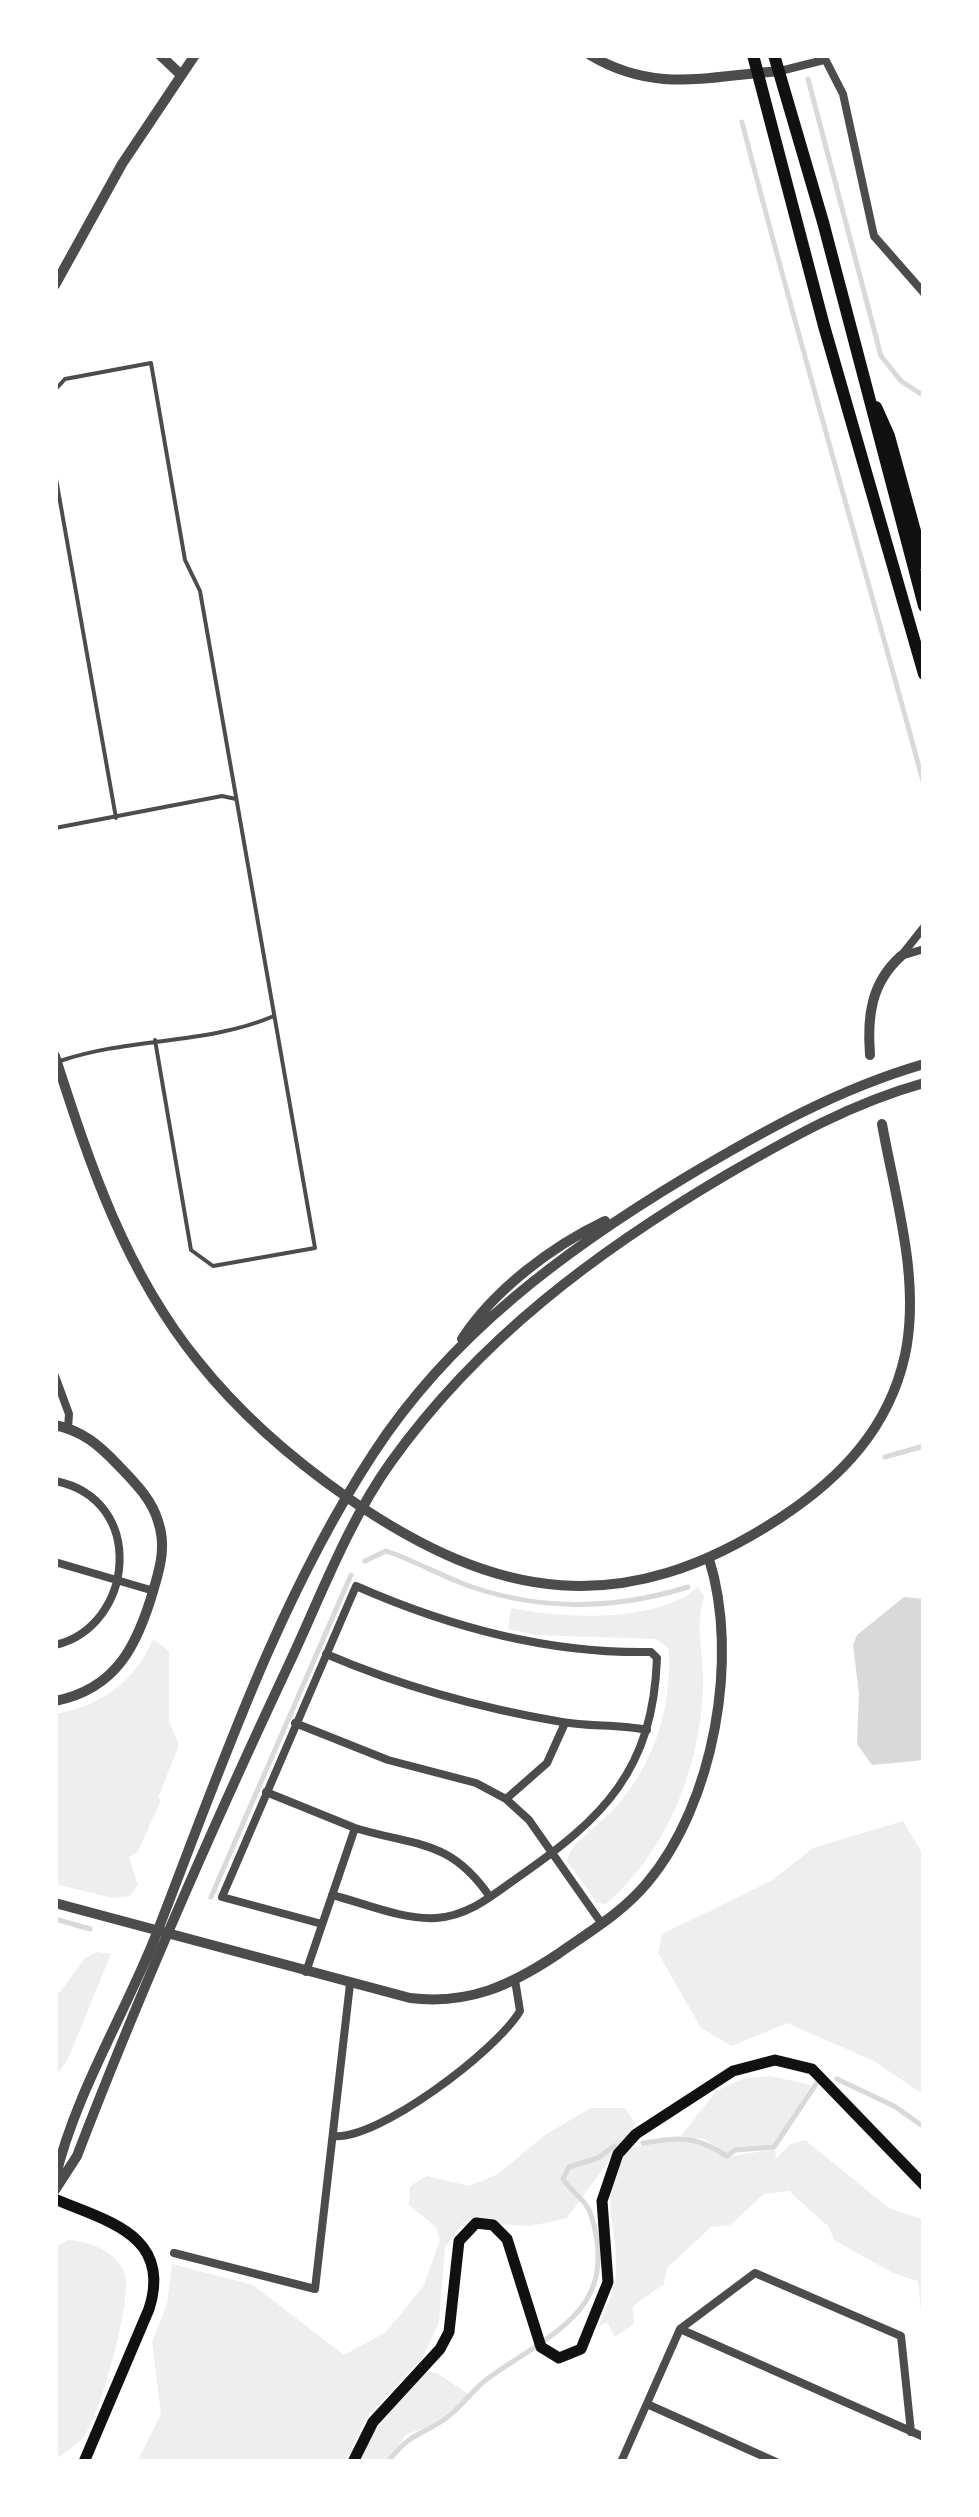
<!DOCTYPE html>
<style>
body{margin:0}
#map{position:relative;width:979px;height:2517px;overflow:hidden;background:#fff;font-family:Inter,sans-serif}
canvas{display:block}
.frame{position:absolute;inset:0;border:58px solid #fff;pointer-events:none}
</style>
<div id="map">
<canvas width="979" height="2517"></canvas>
<div class="frame"></div>
</div>
<script>
const c = document.querySelector('canvas').getContext('2d');
c.lineJoin = 'round';
function fill(path, color) {
  c.fillStyle = color;
  c.fill(path, 'evenodd');
}
function trace(path, color, width, dash) {
  c.strokeStyle = color;
  c.lineWidth = width;
  c.lineCap = dash ? 'butt' : 'round';
  c.setLineDash(dash || []);
  c.stroke(path);
}
fill(new Path2D(`
 M698 1587 704 1597C694 1626 705 1659 703 1690 700 1768 666 1853 606 1904L597 1903 567 1861C570 1843 600 1825 613 1810 654 1766 672 1708 669 1649L656 1639 536 1635 508 1629 511 1608C564 1619 659 1623 698 1587Z
 M153 1639 169 1651V1721L179 1745 158 1798 161 1800 138 1851 129 1857 138 1885 130 1896 113 1898 55 1884V1714C99 1707 136 1681 153 1639Z
 M903 1821 924 1856V2095L874 2061 787 2023 732 2046 701 2028 658 1953 662 1934 771 1881 813 1848Z
 M97 1952 111 1954 68 2059 55 2077V1991L60 1992 85 1958Z
 M770 2076 811 2085 776 2144 732 2149 727 2154 704 2139 681 2136 716 2091 742 2079Z
 M591 2108H625L636 2124 567 2218 531 2226 464 2222 445 2247 439 2322 422 2359 367 2417 345 2462H137L161 2414 152 2342 167 2304 172 2264 253 2285 344 2355 386 2332 423 2287 440 2240 436 2227 409 2205 410 2186 427 2176 469 2186 498 2174 546 2134Z
 M661 2140H697L727 2157 775 2149 776 2159 790 2144 805 2140 889 2208 924 2220V2343L918 2281 893 2273 834 2240 829 2227 789 2191 764 2194 730 2225 711 2227 667 2268 664 2284 633 2306 634 2324 615 2337 607 2322 598 2327C604 2313 612 2297 615 2282 623 2233 593 2201 628 2149Z
 M68 2240C89 2241 119 2252 125 2275 132 2302 101 2411 85 2435 78 2444 64 2453 55 2460V2247Z
 M425 2372 437 2373 471 2396 432 2425 407 2434 386 2462H358L381 2420Z`), '#eee');
fill(new Path2D(`
 M904 1597 924 1599V1760L872 1765 857 1744 859 1694 853 1645 857 1635Z`), '#d9d9d9');
trace(new Path2D(`
 M808 79 881 356 901 381 924 396
 M742 122C799 344 864 563 924 785
 M885 1457 924 1446
 M365 1561 386 1551C416 1561 443 1577 472 1587 543 1611 617 1609 688 1587
 M211 1897 351 1575
 M55 1919 90 1929
 M837 2079 894 2106 924 2127
 M643 2143C682 2138 691 2134 727 2156L735 2150 774 2147 816 2084
 M388 2462C408 2435 417 2437 442 2421 461 2409 470 2392 487 2379 550 2333 622 2311 591 2215 587 2200 571 2192 563 2179L569 2167 598 2158 614 2146`), '#d9d9d9', 5);
trace(new Path2D(`
 M55 390 65 379 151 363 185 560 200 591 315 1248 213 1266 191 1250 155 1040
 M55 473 116 818
 M55 828 222 796 236 799
 M60 1061C130 1037 206 1045 274 1016`), '#4c4c4c', 4);
trace(new Path2D(`
 M823 55 843 94 874 236 924 293
 M780 71 824 60
 M901 956 924 927
 M901 956 924 949
 M55 1376 69 1414 68 1428
 M55 1481C148 1499 134 1627 55 1645
 M55 1562 154 1591
 M326 1654C403 1687 479 1708 562 1722 590 1727 619 1724 647 1730
 M295 1723 388 1760 476 1783 506 1799 529 1820 602 1924
 M266 1792 355 1828
 M506 1799 547 1763 565 1723
 M322 1924 222 1897 356 1586C449 1627 549 1654 651 1652L657 1658C653 1770 604 1818 517 1878 492 1896 468 1916 436 1918 402 1920 364 1903 332 1895
 M306 1972 355 1828C418 1847 450 1839 490 1897
 M333 2136C378 2141 497 2050 520 2011L515 1980
 M174 2253 315 2289 350 1984
 M680 2329 924 2437
 M647 2404 776 2462
 M621 2462 680 2329 755 2273 901 2336 911 2432`), '#4c4c4c', 8);
trace(new Path2D(`
 M160 55 179 73
 M590 55C655 94 709 76 780 71
 M55 285 122 164 195 55
 M870 1055C867 1016 871 983 901 956
 M55 1056C90 1165 125 1271 198 1361 241 1415 292 1459 348 1498 497 1601 623 1621 780 1518 841 1478 889 1428 905 1355 921 1280 895 1197 882 1124
 M462 1339C494 1290 552 1246 605 1221
 M55 1425C83 1431 99 1445 118 1465 134 1482 151 1498 158 1521 166 1544 161 1565 154 1588 138 1644 117 1689 55 1701
 M55 1903 410 1998C468 2005 510 1986 558 1954 589 1932 622 1913 647 1883 714 1804 740 1657 709 1559
 M55 2179C75 2094 124 2016 156 1935 219 1773 277 1601 373 1454 450 1335 566 1249 686 1177 763 1131 838 1089 924 1064
 M55 2190 77 2156C141 1989 213 1826 289 1664 320 1598 348 1522 391 1462 479 1339 597 1251 726 1175 790 1138 852 1103 924 1083`), '#4c4c4c', 10);
trace(new Path2D(`
 M55 2199C105 2221 173 2234 149 2309L84 2462
 M353 2462 373 2422 440 2349 449 2332 459 2241 476 2223 493 2225 507 2239 541 2347 559 2358 581 2349 608 2282 602 2201 618 2154 636 2134 733 2071 775 2060 812 2069 924 2185`), '#111', 11);
trace(new Path2D(`
 M753 55 824 326 924 674
 M774 55 823 222 924 606
 M876 407 889 436 924 564`), '#111', 12);
</script>
